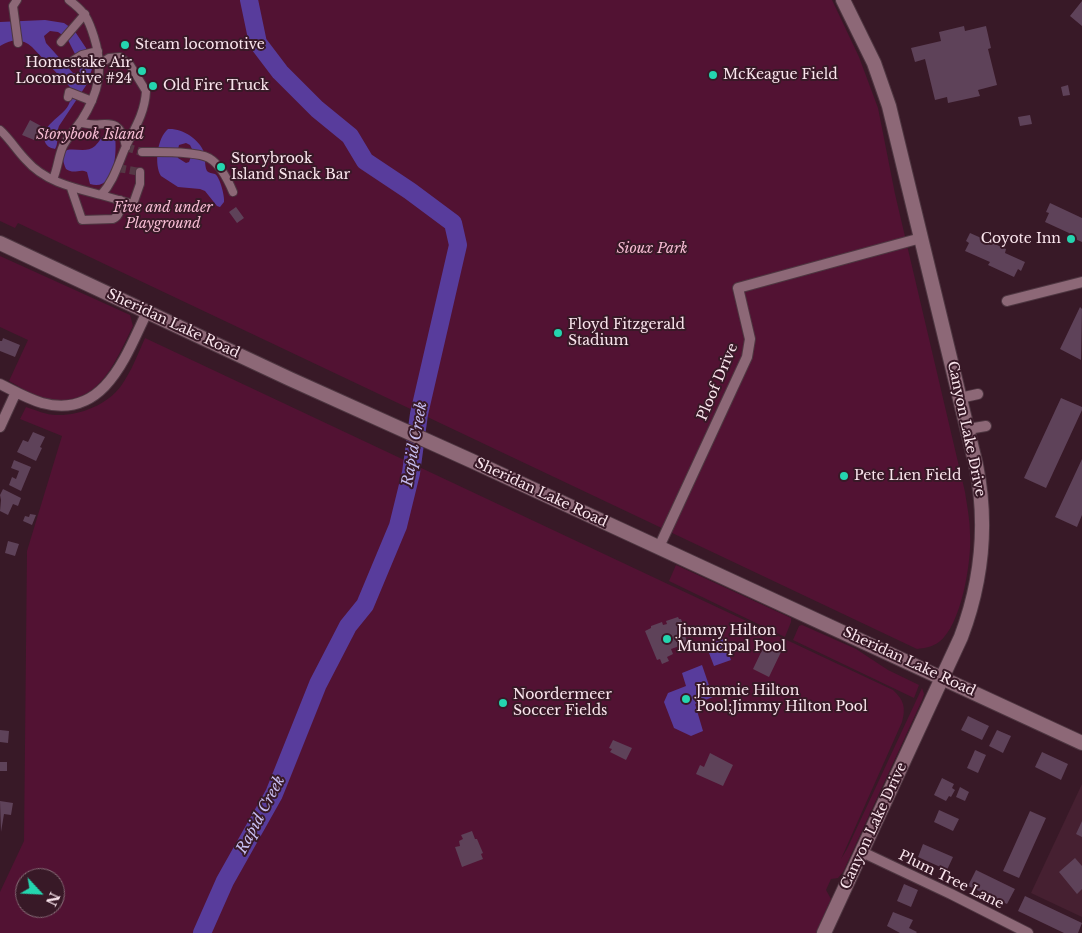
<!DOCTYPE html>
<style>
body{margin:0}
#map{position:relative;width:1082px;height:933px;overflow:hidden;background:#381927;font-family:"Libre Baskerville",serif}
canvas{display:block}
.north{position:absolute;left:15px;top:868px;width:50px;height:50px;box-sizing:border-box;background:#381927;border:1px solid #866b76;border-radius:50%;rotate:115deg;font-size:14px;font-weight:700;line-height:20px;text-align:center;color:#fae5ed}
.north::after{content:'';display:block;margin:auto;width:18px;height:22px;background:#24d5af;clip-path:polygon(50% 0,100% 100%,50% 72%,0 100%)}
</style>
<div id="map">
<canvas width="1082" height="933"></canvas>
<div class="north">N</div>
</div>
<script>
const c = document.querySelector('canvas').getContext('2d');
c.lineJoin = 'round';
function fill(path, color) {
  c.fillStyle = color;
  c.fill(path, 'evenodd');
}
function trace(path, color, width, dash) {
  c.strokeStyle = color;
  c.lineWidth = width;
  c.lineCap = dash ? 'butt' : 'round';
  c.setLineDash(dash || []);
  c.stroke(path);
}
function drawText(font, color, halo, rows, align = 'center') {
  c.font = font + ' "Libre Baskerville",serif';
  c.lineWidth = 4;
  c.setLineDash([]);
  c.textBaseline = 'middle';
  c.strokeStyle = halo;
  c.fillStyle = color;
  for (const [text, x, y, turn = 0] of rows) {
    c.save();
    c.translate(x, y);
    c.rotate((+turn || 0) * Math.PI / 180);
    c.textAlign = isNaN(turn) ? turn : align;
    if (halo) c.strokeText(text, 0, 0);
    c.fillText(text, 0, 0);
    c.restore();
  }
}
fill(new Path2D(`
 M1082 784V917L1031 893Z`), '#462031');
fill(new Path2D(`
 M0 0H832L859 57 878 108 895 194 965 492C967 506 970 520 970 534 972 561 961 626 939 642 932 647 925 648 917 649L18 223 15 228 0 221Z
 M0 256 130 315 133 326C114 364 97 411 44 398 32 395 20 387 9 381L28 340 0 327Z
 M145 338 893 690C904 700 906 708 902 722L841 859 847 849 922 688 924 694 922 700 843 872 838 878 831 879 826 890 831 899 816 933H0V892L24 841 27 551 62 436 20 419 26 407C35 410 47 415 56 415 79 416 107 405 121 386 131 372 138 354 145 338ZM25 878H55V908H25Z
 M676 565 791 618V622L785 637 669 581Z
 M802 625 856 649 888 670 919 685 914 698 793 640 799 626Z`), '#521233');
fill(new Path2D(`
 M45 20 64 23 74 30 86 48 92 69 87 84 59 126C56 133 59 144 55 149 51 148 47 147 45 142 39 126 62 117 68 106 71 101 72 92 70 87L32 47C22 38 11 39 0 46V22ZM50 31 58 32 67 38 79 62 80 68 79 74 73 73 46 43 44 36Z
 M168 129C182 128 199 139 204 152 206 158 204 165 207 171 209 173 212 173 215 174 220 177 225 197 224 202L220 207 217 206 205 191 200 189 178 187 161 176C154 165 157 138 168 129ZM186 143 190 145 193 151 189 162 186 163 178 158 177 154 179 145Z
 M109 132 115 136C117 153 115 192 90 184L87 172C79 168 75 175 66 169 63 162 61 155 67 150 76 148 87 153 95 146 100 141 102 135 109 132Z
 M723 639 731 660 714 666 709 653 713 651 710 644Z
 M702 665 713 697 695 704 703 731 691 736 674 728 664 702 668 693 686 686 682 673Z`), '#583c9c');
trace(new Path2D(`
 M202 933 225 881 274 794 318 684 348 626 365 605 398 526 411 473 419 414 458 245 453 223 410 191 365 161 350 136 317 109 280 72 258 43 249 0`), '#583c9c', 18);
fill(new Path2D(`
 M1082 1V26L1070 16Z
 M964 26 965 31 986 26 991 48 988 49 997 85 978 90 980 96 948 103 947 97 935 100 925 59 915 62 911 48 941 41 939 32Z
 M1068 85 1070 95 1063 96 1061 87Z
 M1030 115 1032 124 1020 126 1018 117Z
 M30 120 41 126 34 140 22 135Z
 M1050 203 1082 218V242L1068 236 1069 233 1045 222 1049 213 1046 212Z
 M236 207 244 218 237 223 229 212Z
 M970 233 1006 249 1005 253 1025 262 1021 271 1018 269 1014 277 988 265 990 262 965 251 969 243 966 241Z
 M1080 307 1082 309 1081 360 1060 349Z
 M3 338 20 345 15 357 0 351V341H2Z
 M1061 398 1082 407V410L1046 488 1024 478Z
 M33 432 45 437 40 447 42 448 36 461 17 452 23 440 28 442Z
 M1082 459V515L1077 527 1055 517Z
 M14 460 31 467 21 491 9 485 12 477 16 479 19 471 11 468Z
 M3 489 21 498 18 506 13 504 8 515 0 511 1 500 0 495Z
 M30 514 36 515 32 525 23 521 25 516 29 517Z
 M8 541 19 544 15 556 5 553Z
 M678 617 679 619H681L686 633 684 634 688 643 671 649 673 654 667 657 669 661 662 664 660 659 657 660 645 631 651 628V626L662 622 663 625 667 624 666 621Z
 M765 644 781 652 769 677 753 669Z
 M968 716 989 726 982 740 961 730Z
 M0 730 9 731 8 743 0 742Z
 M997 730 1011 736 1003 753 989 746Z
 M613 740 632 748 626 760 610 752 612 749 609 748Z
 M975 750 986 755 978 773 967 768Z
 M1042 752 1068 764 1061 780 1035 767Z
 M710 753 733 765 723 786 696 774 700 765 704 767Z
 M0 762H7V771H0Z
 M942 778 954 784 952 788 955 790 951 797 949 796 946 801 934 795Z
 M960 787 969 792 965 801 956 797Z
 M0 801 13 803 11 815 4 814 1 832Z
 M939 810 959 819 953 831 934 822Z
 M1030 811 1046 818 1019 878 1003 871Z
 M1082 821V837L1076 834Z
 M472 831 475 839H477L483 853 481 854 483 859 462 867 455 847 460 846 459 841 463 839 461 835Z
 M923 844 953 857 947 870 918 857Z
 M1075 858 1082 866V889L1077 894 1059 872Z
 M976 870 1015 889 1007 904 968 886Z
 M904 884 918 890 911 907 897 901Z
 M1025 896 1082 923 1078 933H1064L1018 911Z
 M893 912 913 920 909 928 917 932 916 933H900L887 926Z`), '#5e4259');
trace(new Path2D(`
 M126 147 142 152
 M118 168 140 172`), '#553845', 8, [8, 4]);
const pedestrian = new Path2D(`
 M17 0 13 6 18 43
 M61 42 85 14
 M74 60 82 55 98 51
 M100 64 109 58 120 57 130 65 146 91C145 112 135 128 126 146 118 164 114 181 101 195L133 204 140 184V172
 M68 97 69 92 92 101
 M80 122C101 131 119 110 126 147
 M0 130C10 139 17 151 26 160 45 182 74 188 101 195
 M142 152C158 152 196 151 209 158 221 165 228 180 233 192
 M53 179C58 168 58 157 63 146 68 137 75 129 81 121 99 93 104 69 94 37 88 18 85 12 69 0
 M71 188 82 220 113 219C121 215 120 208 120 200`);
const minor = new Path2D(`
 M1007 301 1082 282
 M0 384C14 391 28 399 42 403 105 420 126 355 147 312
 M960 398 978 394
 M0 427 16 392
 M968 429 986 426
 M659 547 747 357 750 339 738 288 921 238
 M862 852 951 894 1028 933`);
const tertiary = new Path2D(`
 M0 243 290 379 472 461 1082 743
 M824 933 961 637C982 581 988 524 976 465L889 106 874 63 843 0`);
trace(pedestrian, '#4e3641', 10);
trace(minor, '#4e3641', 12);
trace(tertiary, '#4e3641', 16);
trace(pedestrian, '#8d6877', 8);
trace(minor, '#8d6877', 10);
trace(tertiary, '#8d6877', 14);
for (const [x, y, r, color] of [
 [125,45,5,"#24d5af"],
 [142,71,5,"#24d5af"],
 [713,75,5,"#24d5af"],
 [153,86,5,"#24d5af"],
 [221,167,5,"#24d5af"],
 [1071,239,5,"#24d5af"],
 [558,333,5,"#24d5af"],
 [844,476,5,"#24d5af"],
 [667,639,5,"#24d5af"],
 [686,699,5,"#24d5af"],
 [503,703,5,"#24d5af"]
]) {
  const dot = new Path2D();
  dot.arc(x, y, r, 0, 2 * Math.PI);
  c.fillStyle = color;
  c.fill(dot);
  trace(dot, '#381927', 2);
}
drawText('14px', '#fae5ed', '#381927', [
 ["Steam locomotive",135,45],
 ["Homestake Air",132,63,"right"],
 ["Locomotive #24",132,79,"right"],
 ["McKeague Field",723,75],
 ["Old Fire Truck",163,86],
 ["Storybrook",231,159],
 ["Island Snack Bar",231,175],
 ["Coyote Inn",1061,239,"right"],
 ["Floyd Fitzgerald",568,325],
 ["Stadium",568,341],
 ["Pete Lien Field",854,476],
 ["Jimmy Hilton",677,631],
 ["Municipal Pool",677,647],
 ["Jimmie Hilton",696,691],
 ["Pool;Jimmy Hilton Pool",696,707],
 ["Noordermeer",513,695],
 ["Soccer Fields",513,711]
], 'left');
drawText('italic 14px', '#f5bbd2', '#381927', [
 ["Storybook Island",90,135],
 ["Five and under",163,208],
 ["Playground",163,224],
 ["Sioux Park",652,249]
]);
drawText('14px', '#fae5ed', '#381927', [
 ["Sheridan Lake Road",173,324,25],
 ["Ploof Drive",718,382,-67],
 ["Canyon Lake Drive",966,429,78],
 ["Sheridan Lake Road",541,493,25],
 ["Sheridan Lake Road",909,662,25],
 ["Canyon Lake Drive",874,826,-65],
 ["Plum Tree Lane",951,880,26]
]);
drawText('italic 15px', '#c7bef1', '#381927', [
 ["Rapid Creek",415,444,-80],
 ["Rapid Creek",261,815,-62]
]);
</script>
